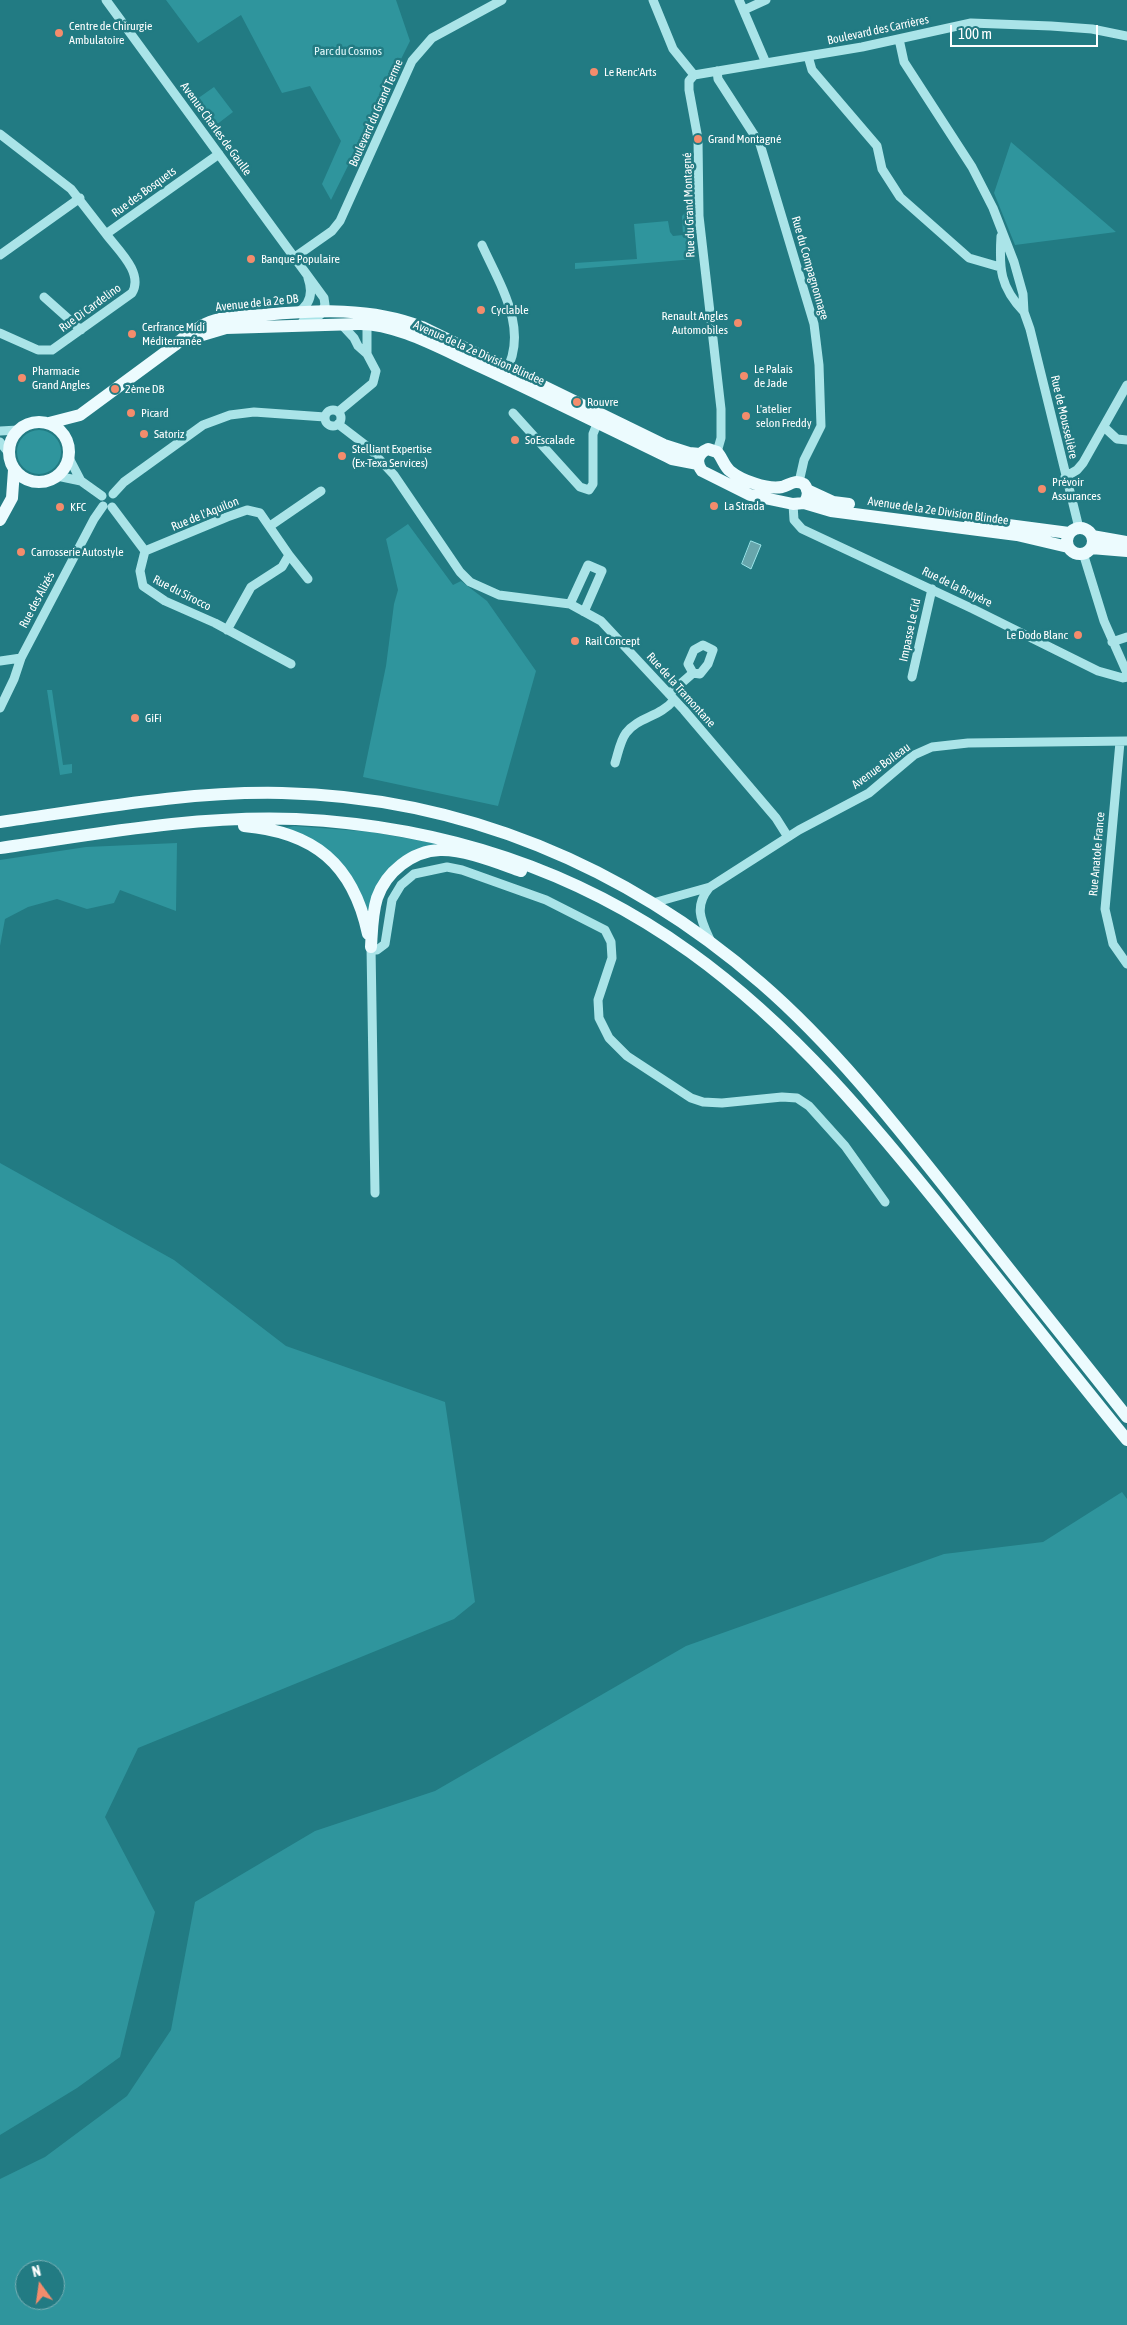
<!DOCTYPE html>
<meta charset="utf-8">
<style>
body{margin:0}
#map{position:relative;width:1127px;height:2325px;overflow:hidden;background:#227b83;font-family:"Asap Condensed",sans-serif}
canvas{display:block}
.north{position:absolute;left:15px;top:2260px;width:50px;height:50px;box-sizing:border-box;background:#227b83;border:1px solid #7ab0b5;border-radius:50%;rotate:346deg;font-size:14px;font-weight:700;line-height:20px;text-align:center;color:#fff}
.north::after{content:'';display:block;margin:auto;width:18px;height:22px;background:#f48c6c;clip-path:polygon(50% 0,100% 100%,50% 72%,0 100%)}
.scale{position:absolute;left:950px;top:25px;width:148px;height:22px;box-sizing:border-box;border:2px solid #fff;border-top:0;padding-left:6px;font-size:15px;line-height:18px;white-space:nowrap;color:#fff;-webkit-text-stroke:4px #227b83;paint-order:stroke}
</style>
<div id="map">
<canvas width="1127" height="2325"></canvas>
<div class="north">N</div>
<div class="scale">100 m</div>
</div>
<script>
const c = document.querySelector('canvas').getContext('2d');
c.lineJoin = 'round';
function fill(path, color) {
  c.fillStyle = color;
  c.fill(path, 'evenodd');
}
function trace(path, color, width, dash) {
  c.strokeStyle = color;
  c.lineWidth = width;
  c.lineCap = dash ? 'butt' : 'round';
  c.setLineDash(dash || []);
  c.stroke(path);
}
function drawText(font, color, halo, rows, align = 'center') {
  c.font = font + ' "Asap Condensed",sans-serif';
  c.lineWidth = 5;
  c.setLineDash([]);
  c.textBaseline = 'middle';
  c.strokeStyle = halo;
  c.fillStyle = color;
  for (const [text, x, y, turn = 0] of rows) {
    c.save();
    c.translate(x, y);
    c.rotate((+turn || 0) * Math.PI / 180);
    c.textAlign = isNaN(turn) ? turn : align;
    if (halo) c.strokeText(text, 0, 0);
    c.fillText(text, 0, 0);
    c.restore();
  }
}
fill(new Path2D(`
 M166 0H396L410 41 331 200 322 184 341 141 310 86 282 93 241 15 198 43Z
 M214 87 233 112 216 125 197 99Z
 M1011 142 1116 232 1015 245 994 193Z
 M693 205 695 259 575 269V263L637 259 634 224 668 221 670 232 673 236 683 235 682 216Z
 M17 452a22 22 0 1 1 44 0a22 22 0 1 1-44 0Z
 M408 524 453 585 461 581 487 601 536 671 498 806 363 777 386 666 394 604 398 590 386 539Z
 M47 690H52L63 765 72 764V773L60 775Z
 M294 826 372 832 439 844 402 858 369 912 348 872 285 828Z
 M177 843 176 911 120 890 114 903 87 909 57 899 28 907 5 919 0 946V860L86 847Z
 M0 1163 174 1260 286 1346 445 1402 475 1602 454 1619 138 1748 105 1817 155 1912 120 2057 77 2088 0 2135Z
 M1122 1492 1127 1499V2325H0V2179L45 2157 127 2096 171 2030 195 1902 315 1831 435 1791 686 1646 944 1554 1043 1542ZM25 2270H55V2300H25Z`), '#2f959d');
const water = new Path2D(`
 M751 541 761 545 751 569 742 564Z`);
fill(water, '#68a6ac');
trace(water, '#9de5e9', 1);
trace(new Path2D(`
 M106 0 324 298 325 305 320 315 303 321
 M653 0 673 49 694 75
 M739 0 766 63
 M744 10 766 0
 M899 39 904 62 972 167 993 208 1014 262 1023 294 1024 312 1030 329 1079 528
 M808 56 812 70 877 146 882 169 900 197 969 258 1000 267
 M717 71 718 79 760 144 814 324 819 365 821 426 804 460 799 482
 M694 75 862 47 971 23 1051 26 1092 29 1127 36
 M694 75 689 81V90L698 139 699 216 721 409V438L717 452
 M0 134 71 189 106 234 219 154
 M1001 236C999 269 1000 287 1024 312
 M482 245C500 285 530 330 505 373
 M0 255 80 198
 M295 257 332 231 340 221 412 61 432 38 502 0
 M44 297 81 330
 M298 312C311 304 313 292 308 278
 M365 320 367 327V354
 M0 333 38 350H52L132 293C144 273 118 250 106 234
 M325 418a8 8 0 1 1 16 0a8 8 0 1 1-16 0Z
 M338 412 373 383 376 371 367 354 358 346 354 338 341 324
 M513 413 580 487 589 490 593 484V434L599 419
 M338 424 368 447 394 475 460 572 470 582 499 595 570 604 601 621 684 710 776 818 788 837
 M1104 427 1117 439 1127 440
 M0 431 18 430
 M0 442 8 452
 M69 458 81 481
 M57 476 81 481 102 496
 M1065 477 1077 470 1083 463 1127 385
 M113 494 124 482 203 425 230 415 254 412 325 417
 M793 504 794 520 802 529 973 609 1098 671 1123 678 1127 677
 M112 507 145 551 140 571 143 586 165 601 215 623 291 664
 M270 526 321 491
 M145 551 227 517 247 510 260 513 289 555 282 567 251 587 227 630
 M1083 553 1104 621 1127 673
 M289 555 308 579
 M570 604 588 565 602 571 584 612
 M1112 642 1127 637
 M0 661 21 658
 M912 677 932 589
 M669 694 693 673 700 674 708 664 713 650 703 645 694 650 688 664 693 673
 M0 708 14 679 21 658 94 519 103 506
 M1120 742 1105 909 1113 944 1127 964
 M615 763C618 754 620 741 626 733 638 717 660 717 674 700
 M709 888C693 908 702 922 711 942
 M653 903 710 887 799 830 869 793 914 755 932 747 968 743 1127 741
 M375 1193 371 947 377 950 385 944 392 900 401 885 414 874 447 867 462 870 546 900 605 930 611 942 612 958 598 1000 599 1018 609 1038 627 1056 691 1098 703 1102 722 1103 782 1097 797 1098 809 1106 845 1146 885 1202`), '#aae4e8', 9);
trace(new Path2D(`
 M189 339 226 328 358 324C397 323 443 350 479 366 544 396 608 428 672 459L698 464
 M9 452a30 30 0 1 1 60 0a30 30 0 1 1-60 0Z
 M49 423 80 415 175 345C186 335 196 327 210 322 227 316 245 316 263 315 317 310 371 307 422 327L664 445 689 453 700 454
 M708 449 717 452C722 457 724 466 730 471 741 480 767 490 782 487 790 485 794 479 804 484 809 490 809 497 804 503L793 504 750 495 702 471C695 462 698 453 708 449Z
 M807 490 833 502 849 504
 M804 503 831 511 1017 535 1068 547
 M0 520 12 498 14 470
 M970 520 1069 533
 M1067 541a13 13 0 1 1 26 0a13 13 0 1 1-26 0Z
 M1092 536 1127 542
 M1091 548 1127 551
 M0 822C93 809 188 791 282 793 462 797 626 866 761 983 836 1048 898 1128 959 1205 1014 1276 1071 1346 1127 1417
 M244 826C314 832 353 864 368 934
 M0 848C97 834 197 815 296 819 438 826 573 868 690 952 793 1026 875 1125 954 1224 1012 1296 1069 1369 1127 1440
 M371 947C372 931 372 914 377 898 386 872 412 851 440 850 464 849 498 863 521 871`), '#ecfbfe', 12);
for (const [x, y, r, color] of [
 [59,33,5,"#f48c6c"],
 [594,72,5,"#f48c6c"],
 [698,139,5,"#f48c6c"],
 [251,259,5,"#f48c6c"],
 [481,310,5,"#f48c6c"],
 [738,323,5,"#f48c6c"],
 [132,334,5,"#f48c6c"],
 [744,376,5,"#f48c6c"],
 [22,378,5,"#f48c6c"],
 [115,389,5,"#f48c6c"],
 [577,402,5,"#f48c6c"],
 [131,413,5,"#f48c6c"],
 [746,416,5,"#f48c6c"],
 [144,434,5,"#f48c6c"],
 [515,440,5,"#f48c6c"],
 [342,456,5,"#f48c6c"],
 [1042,489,5,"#f48c6c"],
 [714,506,5,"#f48c6c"],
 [60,507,5,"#f48c6c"],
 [21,552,5,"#f48c6c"],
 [1078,635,5,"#f48c6c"],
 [575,641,5,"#f48c6c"],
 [135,718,5,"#f48c6c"]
]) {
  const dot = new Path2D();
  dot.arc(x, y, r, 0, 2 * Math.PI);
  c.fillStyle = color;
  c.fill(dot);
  trace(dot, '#227b83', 2);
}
drawText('12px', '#fff', '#227b83', [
 ["Centre de Chirurgie",69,26],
 ["Ambulatoire",69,40],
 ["Le Renc'Arts",604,72],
 ["Grand Montagné",708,139],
 ["Banque Populaire",261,259],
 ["Cyclable",491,310],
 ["Renault Angles",728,316,"right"],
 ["Automobiles",728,330,"right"],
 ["Cerfrance Midi",142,327],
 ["Méditerranée",142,341],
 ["Le Palais",754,369],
 ["de Jade",754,383],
 ["Pharmacie",32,371],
 ["Grand Angles",32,385],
 ["2ème DB",125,389],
 ["Rouvre",587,402],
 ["L'atelier",756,409],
 ["selon Freddy",756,423],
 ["Picard",141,413],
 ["Satoriz",154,434],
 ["SoEscalade",525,440],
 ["Stelliant Expertise",352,449],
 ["(Ex-Texa Services)",352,463],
 ["Prévoir",1052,482],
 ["Assurances",1052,496],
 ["La Strada",724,506],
 ["KFC",70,507],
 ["Carrosserie Autostyle",31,552],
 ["Le Dodo Blanc",1068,635,"right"],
 ["Rail Concept",585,641],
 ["GiFi",145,718]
], 'left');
drawText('12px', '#fff', '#227b83', [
 ["Boulevard des Carrières",878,30,-12],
 ["Boulevard du Grand Terme",376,113,-66],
 ["Avenue Charles de Gaulle",216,129,54],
 ["Rue des Bosquets",144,192,-36],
 ["Rue du Grand Montagné",689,205,-92],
 ["Rue du Compagnonnage",810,268,74],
 ["Avenue de la 2e DB",257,303,-6],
 ["Rue Di Cardelino",90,308,-36],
 ["Avenue de la 2e Division Blindee",479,353,24],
 ["Rue de Mousselière",1064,417,77],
 ["Avenue de la 2e Division Blindee",938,511,8],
 ["Rue de l'Aquilon",205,514,-22],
 ["Rue de la Bruyère",957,587,26],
 ["Rue du Sirocco",182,593,27],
 ["Rue des Alizés",37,600,-62],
 ["Impasse Le Cid",910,630,-78],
 ["Rue de la Tramontane",681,690,48],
 ["Avenue Boileau",881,766,-36],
 ["Rue Anatole France",1097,854,-85]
]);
drawText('12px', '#e2f8fa', '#227b83', [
 ["Parc du Cosmos",348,51]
]);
</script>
